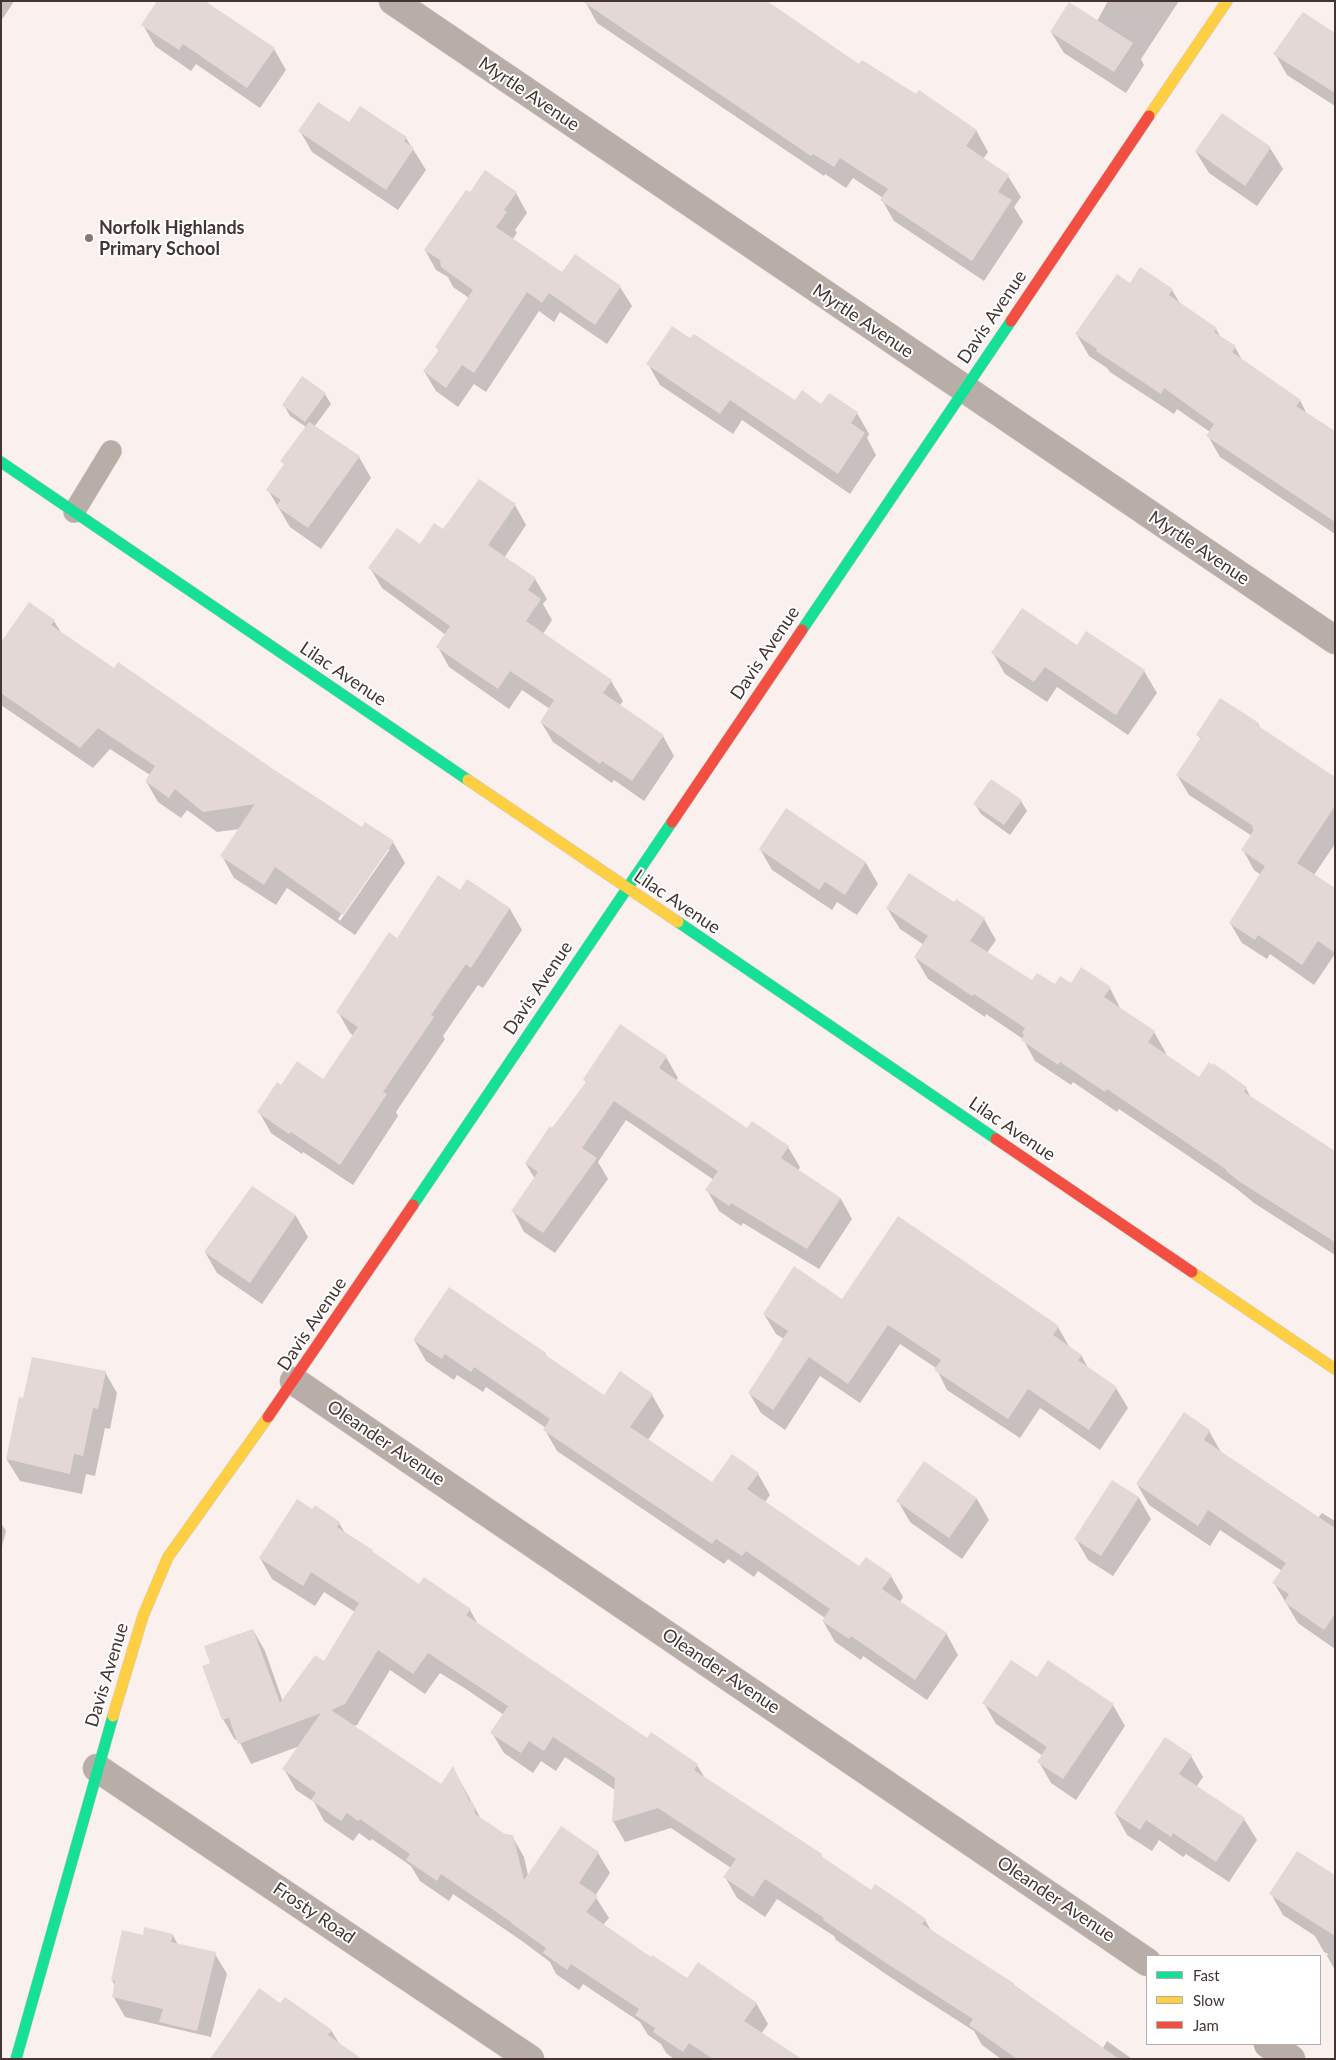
<!DOCTYPE html>
<style>
body{margin:0}
#map{position:relative;width:1336px;height:2060px;overflow:hidden;background:#faf0ee;font-family:Lato,sans-serif}
canvas{display:block}
.frame{position:absolute;inset:0;border:2px solid #443432;pointer-events:none}
.legend{position:absolute;left:1146px;top:1955px;width:175px;height:90px;box-sizing:border-box;background:#fff;border:1px solid #b4aead;margin:0;padding:6px 9px;list-style:none;font-size:15px;color:#443432}
.legend li{display:flex;align-items:center;gap:10px;height:25px}
.legend b{width:25px;border:1px solid #b4aead}
</style>
<div id="map">
<canvas width="1336" height="2060"></canvas>
<div class="frame"></div>
<ul class="legend">
<li><b style="height:6px;background:#16e098"></b>Fast</li>
<li><b style="height:6px;background:#ffcf43"></b>Slow</li>
<li><b style="height:6px;background:#f24e42"></b>Jam</li>
</ul>
</div>
<script>
const c = document.querySelector('canvas').getContext('2d');
c.lineJoin = 'round';
function fill(path, color) {
  c.fillStyle = color;
  c.fill(path, 'evenodd');
}
function trace(path, color, width, dash) {
  c.strokeStyle = color;
  c.lineWidth = width;
  c.lineCap = dash ? 'butt' : 'round';
  c.setLineDash(dash || []);
  c.stroke(path);
}
function drawText(font, color, halo, rows, align = 'center') {
  c.font = font + ' Lato,sans-serif';
  c.lineWidth = 4;
  c.setLineDash([]);
  c.textBaseline = 'middle';
  c.strokeStyle = halo;
  c.fillStyle = color;
  for (const [text, x, y, turn = 0] of rows) {
    c.save();
    c.translate(x, y);
    c.rotate((+turn || 0) * Math.PI / 180);
    c.textAlign = isNaN(turn) ? turn : align;
    if (halo) c.strokeText(text, 0, 0);
    c.fillText(text, 0, 0);
    c.restore();
  }
}
fill(new Path2D(`
 M1 1H12L13 3 1 21Z
 M585 1 860 65 976 130 988 152 983 159 1008 176 1021 197 1014 207 1023 222 984 281 894 221 882 200 883 198 853 178 846 188 825 174 824 176 597 23Z
 M1108 1H1179L1141 59 1144 65 1126 93 1064 53 1051 32 1097 21Z
 M1299 17 1335 35V106L1287 75 1275 54Z
 M143 25 274 49 286 70 260 108 196 64 191 71 155 46Z
 M349 124 406 138 426 170 398 210 312 152 300 131Z
 M1270 148 1283 169 1257 206 1209 173 1196 152Z
 M516 193 527 213 515 230 517 233 512 240 563 274 620 287 632 306 607 344 560 312 554 322 539 311 486 392 474 384 458 407 436 391 424 371 439 351 436 347 469 298 453 287 448 277 436 270 425 250 470 194Z
 M1130 285 1172 290 1181 305 1216 329 1221 338 1235 347 1242 360 1300 400 1335 473V534L1220 457 1208 436 1210 432 1177 409 1174 414 1110 372 1107 368 1089 356 1077 335Z
 M691 340 795 402 857 413 869 434 867 438 876 455 850 494 742 420 733 434 660 385 648 364Z
 M325 394 331 404 314 427 359 457 371 478 321 549 290 527 268 490 285 466 282 461 306 427 290 416 284 405Z
 M515 505 526 525 504 558 535 579 547 599 543 604 552 620 543 634 611 681 623 701 619 706 663 736 674 756 644 801 614 780 612 783 553 742 541 722 550 709 522 690 509 709 449 667 438 647 446 635 382 588 370 568 420 546 443 531Z
 M54 621 62 634 114 670 363 829 393 842 405 863 355 935 287 888 276 905 234 878 222 856 240 829 217 832 187 810 181 818 158 802 146 781 150 775 110 749 93 768 1 705V644ZM387 849H390L340 921 338 919Z
 M1087 633 1144 671 1157 693 1128 735 1057 687 1047 702 1005 674 993 653 1077 646Z
 M1258 724 1261 729 1335 779V844L1314 875 1335 890V954L1314 985 1270 954 1267 959 1242 943 1230 923 1261 875 1254 870 1243 850 1252 836 1189 795 1177 775 1201 740 1198 735Z
 M1021 801 1027 811 1010 835 981 814 975 804Z
 M760 849 866 863 878 884 857 915 837 902 832 910 772 870Z
 M460 891 510 909 522 930 483 988 478 985 443 1036 445 1039 396 1112 398 1116 353 1185 303 1152 302 1154 271 1133 259 1112 281 1086 324 1081 354 1036 350 1033 338 1012 398 939Z
 M954 904 984 919 996 940 987 953 1032 982 1055 986 1071 985 1110 988 1121 1010 1154 1032 1166 1053 1165 1055 1199 1079 1246 1088 1251 1098 1335 1175V1255L1254 1203 1237 1189 1119 1109 1117 1112 1073 1082 1071 1085 1035 1061 1023 1039 986 1014 985 1017 928 979 915 957 924 945 900 929 887 908Z
 M620 1026 666 1057 678 1078 676 1081 747 1130 788 1147 800 1167 798 1171 841 1199 852 1219 819 1269 743 1223 741 1226 719 1211 707 1190 714 1180 626 1120 598 1162 608 1179 555 1253 524 1232 513 1211 535 1179 526 1164 586 1083 584 1079Z
 M253 1188 296 1216 308 1237 262 1304 217 1273 205 1252Z
 M898 1218 1058 1327 1070 1348 1081 1355 1089 1370 1116 1388 1128 1408 1100 1450 1040 1408 1020 1438 947 1390 936 1368 900 1344 860 1403 820 1376 785 1430 761 1413 749 1393 784 1339 776 1334 764 1314 842 1300Z
 M414 1340 545 1353 547 1358 604 1397 652 1395 664 1416 648 1440 713 1484 758 1474 770 1495 765 1502 860 1568 891 1576 903 1597 900 1602 946 1633 958 1655 927 1700 863 1656 861 1660 835 1642 823 1621 825 1618 758 1571 754 1577 728 1559 724 1564 557 1451 545 1430 546 1428 486 1387 483 1392 457 1375 454 1380 426 1361Z
 M105 1372 117 1393 110 1429 105 1428 95 1476 86 1474 82 1494 20 1481 7 1460 20 1398 24 1399Z
 M1209 1431 1221 1452 1318 1518 1322 1513 1335 1521V1649L1298 1623 1274 1583 1282 1571 1220 1530 1210 1546 1149 1505 1137 1484Z
 M1113 1482 1139 1498 1151 1519 1113 1576 1088 1560 1076 1539Z
 M977 1499 989 1520 962 1559 910 1522 898 1501Z
 M313 1511 339 1523 345 1533 420 1586 470 1610 479 1626 647 1740 697 1765 705 1778 821 1855 824 1860 871 1892 925 1920 932 1932 1014 1985 1103 2048 1107 2041 1132 2059H1001L982 2045 974 2031 899 1983 836 1940 834 1936 777 1899 765 1917 737 1898 725 1877 731 1868 671 1828 625 1842 613 1821 615 1790 565 1757 556 1771 541 1761 533 1773 504 1753 492 1733 504 1715 466 1689 440 1673 425 1694 390 1670 357 1725 353 1726 441 1785 453 1768 481 1819 505 1835 512 1836 524 1857 528 1875 598 1853 610 1873 595 1896 609 1918 603 1925 651 1959 688 1979 756 2003 768 2024 761 2034 798 2059H674L666 2053 661 2044 648 2035 640 2022 583 1984 579 1990 556 1974 550 1962 522 1941 453 1894 449 1901 420 1881 411 1866 372 1839 370 1841 359 1833 353 1841 324 1821 314 1802 296 1790 284 1769 300 1746 251 1764 238 1739 235 1740 223 1719 212 1664 253 1630 265 1651 283 1702 324 1663 355 1612 324 1592 315 1606 272 1579 260 1558Z
 M1 1523 6 1531 1 1550Z
 M1037 1679 1113 1705 1125 1726 1076 1800 1051 1783 1039 1762 1043 1756 996 1724 984 1703Z
 M1191 1756 1203 1777 1196 1787 1244 1819 1257 1840 1229 1882 1186 1854 1183 1857 1159 1840 1152 1851 1127 1835 1115 1813Z
 M1335 1877V1970L1327 1956 1328 1954 1324 1952 1315 1936 1283 1915 1271 1894Z
 M173 1935 178 1945 215 1954 227 1974 211 2037 125 2017 113 1996 115 1986 112 1980 143 1936Z
 M281 2005 331 2030 340 2045Z`), '#0003');
fill(new Path2D(`
 M157 1H205L275 48 247 88 183 44 179 50 141 25Z
 M582 1H767L859 64 862 60 916 94 919 90 977 130 966 146 1009 175 998 192 1012 200 972 261 880 200 888 189 840 158 834 167 813 154 811 156Z
 M1069 2 1133 43 1114 72 1050 32Z
 M1303 12 1335 33V93L1273 54Z
 M318 102 349 122 360 106 407 137 404 141 414 148 386 190 298 131Z
 M1222 113 1271 147 1245 186 1195 151Z
 M485 170 517 192 504 210 507 212 496 227 562 272 575 254 621 286 595 325 549 293 542 303 527 292 474 373 462 365 446 388 423 371 439 350 435 347 473 290 441 267 440 260 424 250 466 190 470 192Z
 M1140 267 1173 289 1169 295 1217 328 1214 332 1236 346 1232 352 1301 400 1296 406 1335 431V522L1206 436 1214 424 1164 388 1161 394 1096 351 1097 349 1075 334 1117 274 1130 283Z
 M672 326 690 338 694 334 795 400 802 390 821 404 829 393 858 412 851 423 865 433 838 474 730 400 720 414 646 364Z
 M302 376 326 393 305 422 282 405Z
 M309 422 360 456 308 528 276 506 281 500 266 490 284 464 280 461Z
 M479 479 516 504 488 545 536 578 528 590 541 599 526 621 612 680 603 693 664 735 632 781 602 761 600 764 540 722 554 700 510 671 498 689 436 647 450 626 368 568 397 528 420 544 434 523 443 529Z
 M29 602 55 620 51 625 114 668 118 662 276 771 362 827 365 822 394 841 343 915 275 867 264 885 220 856 255 804 203 812 175 789 169 798 145 781 155 766 98 728 80 748 1 693V642Z
 M1022 608 1077 645 1086 631 1145 670 1116 715 1045 667 1034 682 991 653Z
 M1220 698 1259 723 1257 725 1335 777V806L1297 863 1335 888V953L1318 941 1302 965 1258 935 1255 940 1229 923 1265 866 1241 850 1254 830 1252 828 1253 826 1176 775 1201 737 1196 735Z
 M991 779 1022 800 1004 825 973 804Z
 M786 808 866 862 845 895 825 882 819 890 759 849Z
 M909 873 954 902 956 899 985 918 970 941 1032 980 1037 973 1055 984 1060 976 1071 983 1081 967 1111 987 1104 997 1155 1031 1148 1042 1199 1077 1209 1062 1212 1065 1213 1063 1247 1087 1244 1092 1335 1151V1242L1240 1182 1226 1171 1227 1170 1107 1089 1105 1092 1060 1062 1058 1065 1021 1040 1024 1035 1022 1033 1025 1028 974 994 972 996 914 957 928 936 886 908Z
 M438 875 460 890 467 879 510 908 471 968 466 964 431 1015 434 1017 383 1092 387 1094 340 1165 291 1132 289 1134 257 1112 277 1082 281 1085 297 1061 323 1079 358 1027 336 1012 389 932 397 938Z
 M620 1024 667 1056 659 1068 747 1128 752 1121 789 1146 781 1158 841 1198 807 1249 731 1203 729 1206 705 1190 718 1171 614 1101 582 1148 597 1158 543 1233 511 1211 538 1172 525 1163 550 1126 552 1128 586 1082 583 1079Z
 M252 1186 296 1215 250 1283 204 1252Z
 M898 1216 1059 1326 1053 1335 1082 1355 1078 1360 1117 1387 1089 1430 1028 1389 1008 1419 934 1370 941 1360 888 1325 848 1384 809 1357 773 1410 748 1393 788 1331 763 1314 794 1266 842 1299Z
 M449 1287 546 1353 544 1354 604 1395 620 1371 653 1394 630 1427 712 1482 732 1454 759 1473 747 1489 859 1566 866 1557 892 1575 882 1589 947 1633 915 1680 851 1636 849 1639 822 1621 830 1609 746 1551 742 1556 716 1539 712 1544 543 1430 550 1419 474 1367 471 1372 445 1354 442 1359 413 1340Z
 M32 1357 106 1371 98 1409 93 1408 83 1456 74 1454 70 1474 6 1459 19 1397 23 1398Z
 M1184 1412 1210 1430 1204 1440 1335 1528V1614L1324 1630 1284 1602 1289 1594 1272 1583 1286 1563 1208 1510 1198 1526 1136 1484Z
 M924 1461 977 1498 949 1538 896 1501Z
 M1112 1480 1139 1497 1101 1556 1074 1539Z
 M297 1499 312 1509 315 1505 340 1522 337 1527 373 1550 372 1551 419 1584 424 1577 471 1609 466 1615 647 1738 651 1732 698 1764 694 1770 822 1854 821 1856 871 1890 875 1884 899 1900 926 1919 922 1924 1015 1984 1014 1985 1119 2059H1017L969 2025 973 2019 886 1963 823 1920 824 1918 765 1879 753 1897 723 1877 736 1859 658 1808 612 1822 615 1778 553 1737 544 1751 529 1741 521 1753 490 1733 508 1706 428 1653 413 1674 378 1650 345 1704 331 1710 441 1784 453 1766 469 1800 474 1804 475 1814 505 1834 513 1835 524 1880 561 1826 599 1852 579 1883 598 1896 586 1912 651 1957 652 1955 687 1978 698 1962 757 2003 744 2021 802 2059H713L689 2043 683 2052 653 2032 655 2028 635 2015 639 2009 571 1964 567 1970 543 1953 546 1948 511 1923V1922L441 1874 437 1881 406 1860 410 1854 360 1819 358 1821 347 1813 341 1821 311 1800 316 1793 282 1769 321 1713 238 1744 229 1718 222 1720 202 1666 210 1663 204 1646 253 1629 280 1703 315 1655 324 1661 359 1603 311 1572 303 1586 259 1558Z
 M1011 1660 1037 1677 1048 1660 1114 1704 1063 1779 1037 1762 1047 1747 982 1703Z
 M1165 1737 1192 1755 1179 1774 1245 1818 1216 1862 1173 1833 1171 1837 1146 1820 1140 1830 1114 1813Z
 M1297 1851 1335 1875V1936L1269 1894Z
 M144 1927 173 1934 171 1942 216 1952 197 2031 159 2022 163 2009 112 1997 115 1981 111 1980 122 1930 143 1935Z
 M259 1988 280 2003 285 1997 332 2030 328 2035 362 2059H210Z`), '#e4d8d7');
const lane = new Path2D(`
 M74 512 111 451`);
const street = new Path2D(`
 M393 1 1335 640
 M294 1381 1147 1962
 M97 1768 530 2059
 M1268 2044 1291 2059`);
const fast = new Path2D(`
 M1 462 468 780
 M802 630 1011 321
 M678 922 996 1139
 M413 1205 672 822
 M16 2059 113 1716`);
const slow = new Path2D(`
 M1149 116 1227 1
 M468 780 678 922
 M1192 1272 1335 1369
 M113 1716 143 1616 168 1557 268 1417`);
const jam = new Path2D(`
 M1011 321 1149 116
 M672 822 802 630
 M996 1139 1192 1272
 M268 1417 413 1205`);
trace(lane, '#d5cbc9', 22);
trace(street, '#d5cbc9', 29);
trace(fast, '#d5cbc9', 12);
trace(slow, '#d5cbc9', 12);
trace(jam, '#d5cbc9', 12);
trace(lane, '#b9ada7', 21);
trace(street, '#b9ada7', 28);
trace(fast, '#16e098', 11);
trace(slow, '#ffcf43', 11);
trace(jam, '#f24e42', 11);
for (const [x, y, r, color] of [
 [89,238,5,"#847674"]
]) {
  const dot = new Path2D();
  dot.arc(x, y, r, 0, 2 * Math.PI);
  c.fillStyle = color;
  c.fill(dot);
  trace(dot, '#fff', 2);
}
drawText('18px', '#443432', '#fff', [
 ["Myrtle Avenue",529,94,34],
 ["Davis Avenue",992,317,-56],
 ["Myrtle Avenue",863,321,34],
 ["Myrtle Avenue",1199,548,34],
 ["Davis Avenue",765,653,-56],
 ["Lilac Avenue",343,674,34],
 ["Lilac Avenue",677,902,34],
 ["Davis Avenue",538,988,-56],
 ["Lilac Avenue",1012,1129,34],
 ["Davis Avenue",312,1324,-56],
 ["Oleander Avenue",386,1443,34],
 ["Oleander Avenue",721,1671,34],
 ["Davis Avenue",107,1675,-73],
 ["Oleander Avenue",1056,1899,34],
 ["Frosty Road",314,1913,34]
]);
drawText('bold 18px', '#443432', '#fff', [
 ["Norfolk Highlands",99,228],
 ["Primary School",99,249]
], 'left');
</script>
